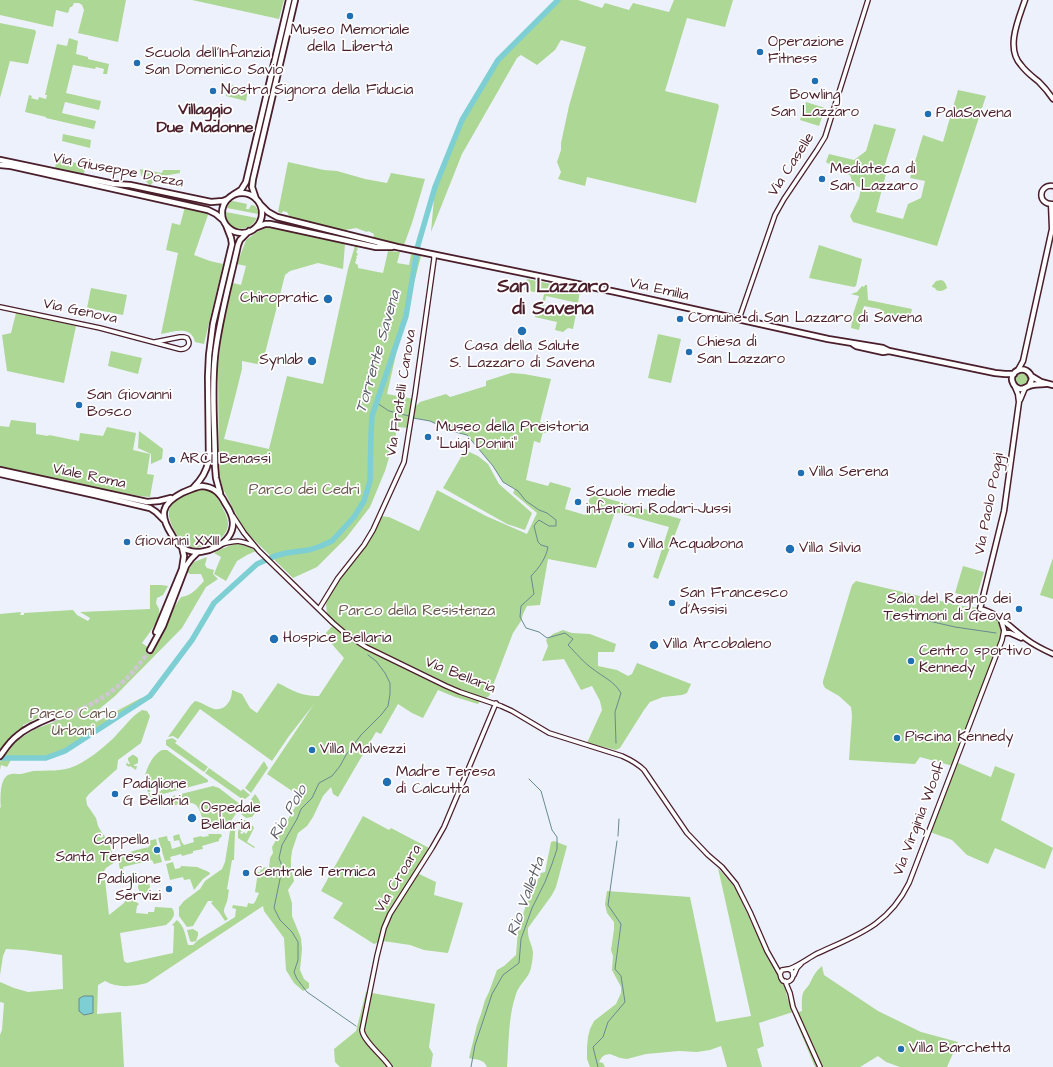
<!DOCTYPE html>
<meta charset="utf-8">
<style>
body{margin:0}
canvas{display:block;background:#edf1fb}
</style>
<canvas width="1053" height="1067"></canvas>
<script>
const c = document.querySelector('canvas').getContext('2d');
c.lineJoin = 'round';
function fill(path, color) {
  c.fillStyle = color;
  c.fill(path, 'evenodd');
}
function trace(path, color, width, dash) {
  c.strokeStyle = color;
  c.lineWidth = width;
  c.lineCap = dash ? 'butt' : 'round';
  c.setLineDash(dash || []);
  c.stroke(path);
}
function drawText(font, color, halo, rows, align = 'center') {
  c.font = font + ' "Architects Daughter",sans-serif';
  c.lineWidth = 3.5;
  c.setLineDash([]);
  c.textBaseline = 'middle';
  c.strokeStyle = halo;
  c.fillStyle = color;
  for (const [text, x, y, turn = 0] of rows) {
    c.save();
    c.translate(x, y);
    c.rotate((+turn || 0) * Math.PI / 180);
    c.textAlign = isNaN(turn) ? turn : align;
    if (halo) c.strokeText(text, 0, 0);
    c.fillText(text, 0, 0);
    c.restore();
  }
}
fill(new Path2D(`
 M0 0H126L118 42 78 33 84 10 82 5 79 3H74L72 7H70L68 13 56 10 53 27 0 15Z
 M192 0H284L279 19Z
 M558 0H578L602 8 605 3 629 10 633 3 669 12 674 0H733L725 27 687 18 665 91 718 104V105L719 106 696 203 587 177 585 186 558 179 561 172 557 162 561 150V143L569 106 586 47 561 40 555 50 537 65 521 55 517 58 462 154 431 232 435 187 462 120 498 60Z
 M0 23 35 30 36 32 28 64 10 61 0 98Z
 M69 38 78 41 76 54 88 57V59L109 64 107 74H103L104 69 96 67 95 69 73 65 66 93 101 101 99 110 65 102 62 113 96 121 94 129 46 118V117L25 112 29 95 32 96 31 98 38 100 39 97 46 99 47 95H45L57 44 67 46Z
 M227 84 248 89 246 101 226 96Z
 M958 90 986 96 937 246 853 222 850 216 859 198 861 188 853 184 850 175 843 173 826 162 829 154 854 160 866 151 874 124 896 129 883 171 886 174 876 212 903 219 908 204 921 198 925 181 910 178 923 135 943 142Z
 M806 102 825 108 819 126 800 120Z
 M63 134 91 140 90 148 62 141Z
 M57 159 86 165 84 173 83 174 55 168Z
 M288 162 324 170 337 171 365 179 387 183 391 173 425 179 412 223 404 245 373 238 374 234 368 231 367 232 356 228 345 230 342 229 341 230 290 217 287 212 283 211 282 213 278 212Z
 M140 169 162 173 163 170H180V173C169 175 156 176 150 186L141 175Z
 M233 201 247 204 246 209H249L251 205C256 205 258 209 258 214L227 208 229 203Z
 M185 207 209 212 194 255 210 261 223 264 204 344 195 342C191 325 174 332 161 334L178 253 166 250 172 223 180 225Z
 M226 212 257 218C248 235 225 231 226 212Z
 M268 227H274L342 242 345 244 343 269 318 263 290 271 285 275 262 365 242 361V369L234 401 224 439 269 449 287 376 323 384 348 269 355 246H359L357 248 358 250 356 251 358 255 356 256 357 258 356 259V261L355 262 356 264 358 265V268L383 273 388 251 400 252 397 263 409 265 411 254 421 256 406 314 400 332 402 328 387 394 414 399 409 428 398 427 385 471 370 507 346 538 317 567 293 578 247 533 240 522 223 489 219 474 218 365 223 324 233 283 241 285 246 266 237 264 246 240 257 232Z
 M819 245 862 259 856 286 854 287 809 278Z
 M527 279 580 290 578 303 546 296 544 307 576 314 573 329 568 328 563 332 555 330 557 322 535 317 537 308H541L544 294 524 290Z
 M941 280C945 281 946 284 947 288 943 291 940 292 936 290L935 288 932 287V286L936 281Z
 M865 285H867L868 300 912 309 909 321 901 320 902 317 884 314 880 309 864 306 859 330 851 328 853 314 859 296 851 294 857 292 862 286 864 287Z
 M91 288 127 295 123 315 87 308Z
 M16 313 76 326 64 383 7 371 2 335 11 333Z
 M658 334 681 339 671 383 648 378Z
 M111 351 142 358 138 374 108 366Z
 M511 373 524 374 551 379 540 422 548 423 546 433 543 432 540 443 534 441 526 480 548 486 550 482 571 488 565 509 585 515 591 494 681 519 658 579 653 577 669 527 615 512 596 568 548 559 540 605 527 606 523 614 521 621 513 633 489 696 481 701 479 702 478 704 455 697 438 690 423 718 412 713 398 704 381 734 376 732 338 797 333 794 331 787 323 796 313 817 307 826 298 833 292 851 291 859V869L294 881 288 890 292 903V916L301 938 302 949 300 970 304 979 309 983V988L303 991 294 983 286 970 284 938 264 911 263 906 147 983C133 986 119 989 105 981L98 985 97 1014 121 1012 124 1067H0V1035L2 1030 4 1003 0 1002V982L14 988 28 992 63 989 62 955 24 950 6 949 3 956 0 975V807L1 808C0 798 0 779 8 775 12 773 17 774 21 774 25 773 29 772 33 771 47 770 61 772 75 766 86 762 110 743 118 733 126 725 132 716 142 710L147 711 150 716 141 743 118 760 117 769 89 794 86 798 87 805 96 818 98 826 102 833 108 840 115 862 106 868 104 871 109 915 124 903 125 901 129 897 139 904 137 906 136 913 148 914V912H154L155 907 172 908C177 915 172 920 166 925L120 933 124 961 127 963 173 953 174 926 172 925 177 920C185 927 185 935 188 945H193L198 940 235 917 236 909 232 908 233 905 247 907 248 903 253 904 255 902 259 893 255 892 258 872H260L261 867 269 868 270 858 273 853 272 847 301 797 267 774 314 704 289 736 272 761 200 709 178 739 173 736 168 737 191 705 195 701C202 702 207 707 214 709 226 711 232 700 232 690L242 694 250 708 257 713 278 683C294 691 300 696 319 696L344 658 324 635 334 624 327 614 326 604 335 586 370 540 380 516 389 517 419 531 437 490 486 516 527 534 537 513 513 493 515 489 503 482 493 466 467 435 451 431 430 421 414 418 415 407 420 402 446 394 450 397 486 386V381Z
 M1016 379a6 6 0 1 1 12 0a6 6 0 1 1-12 0Z
 M11 420 36 423V434L48 436 49 435 79 441 80 433 103 436 107 427 136 433 133 450 150 454 147 474 154 475 150 497 139 496 0 468V426L9 427Z
 M139 431 163 449 162 459 151 464V454L138 448Z
 M465 450 478 456 488 464 499 484 532 513 525 530 507 524 443 488Z
 M204 488C214 491 218 498 222 507 228 518 232 527 222 537 219 540 215 542 211 543 194 552 183 547 174 530 166 513 166 505 184 496 191 493 196 489 204 488Z
 M242 543 256 551 247 555 237 561 226 581 214 574 221 557 214 553C223 548 232 544 242 543Z
 M207 557 205 565 207 568 214 570 213 574 218 579 206 587 182 628 115 696 92 715 96 722 141 698 150 696 65 751 46 758H12L7 767 1 765 0 770V762L16 741 35 729 54 722 50 712 23 725V727L12 736 0 753V614L21 612 20 615H24V613L73 610 77 615 88 621 90 618 80 612 150 609V585H161L168 586 163 595 157 598 156 603C156 604 159 608 159 609 161 619 148 635 142 643L153 651 171 612 181 597C192 596 197 588 204 581L201 574H190L187 572 194 562Z
 M1053 558V599L1040 595Z
 M963 566 984 572 976 599 955 593Z
 M856 581 962 606 980 608 1000 621 1002 628 1000 640 956 762 991 777 995 766 1015 774 1001 820 1053 848 1045 869 995 848 988 864 967 855 952 840 930 832 953 766 920 757 915 764 849 760 852 716 851 707 839 696 825 688 823 684V681L852 585Z
 M563 630 572 633 590 634 616 644 614 652H598V666L617 670 628 676 632 674 637 663 691 684 687 693 682 695 663 697 650 702 644 710 620 748 616 750 587 743 602 710 600 701 592 686 581 690 564 659 542 661 548 646 546 640 553 634Z
 M172 738 177 741 175 743 208 767 204 772 166 745V740Z
 M162 750H167L208 780V782L152 797H150L148 793H151L152 794 161 791V790L164 789 163 785 150 789V792H148C146 788 145 784 145 779 145 770 153 754 162 750Z
 M132 755H134L138 758V763L134 765V766H137L136 770 130 766 129 767 126 765 127 762 128 764H130L128 760V758Z
 M264 761 268 768 251 793 245 788Z
 M209 768 241 791 243 789 250 795 245 799H242L205 773Z
 M213 786 219 788 241 805V806L225 830C220 831 210 830 205 826 202 819 200 803 191 803 185 802 177 805 172 806 168 806 166 804 164 801L175 795 176 798 181 797V794Z
 M255 794C264 805 260 807 252 817L246 818 241 814Z
 M363 816 389 830 391 828 431 849 417 873 436 882 434 895 463 903 448 953 424 950 410 945 390 942 382 941 374 944 333 918 343 903 321 891Z
 M238 820 235 832 234 860H232L227 889 229 890C228 894 228 900 226 904 223 912 223 911 228 919L225 921 219 912 211 903 213 901H208L193 926 187 927 179 916V907L184 901 200 889 205 881 222 869 225 862 230 831 236 821Z
 M244 820 248 821H245L239 829 242 831 240 833 242 834 244 832 246 834 252 825 254 828 247 842 255 847 254 848 238 838V832L241 821Z
 M179 834 182 843H183V844L184 845 194 842 193 838 201 836 202 837 209 836 208 834H221L222 836 219 839V841L202 846 203 849 193 851V853L182 856 181 854 170 857 171 860 165 861 158 838 167 836 168 841H170L172 849 181 846 179 840 174 841 173 836Z
 M156 839 158 848 155 849 154 851 156 852H159L162 862 154 864 152 860 123 867 124 872H121C120 870 119 866 119 863 119 852 142 849 149 847L148 841Z
 M554 841 567 846 556 887 552 895 528 928C527 938 532 944 533 952 533 957 532 963 531 968 529 978 519 984 516 994 508 1017 509 1043 507 1067H487C484 1059 477 1060 469 1058L477 1025 481 1014 485 1000 489 992 497 970 504 966 516 955 518 930 527 902 541 873 545 872 551 842Z
 M173 862 175 869 180 868 181 866 197 867 209 872 210 874 203 879 194 890 190 879 184 880 183 877 170 880 166 864Z
 M718 868 736 889 768 959 777 971 779 980 785 986 787 997 793 1012 759 1023 764 1046 757 1049 762 1067H727L721 1046 710 1050 697 1052 679 1051 646 1054 627 1059 620 1058 610 1054 605 1055 602 1057 599 1062 603 1063 605 1067H590L587 1059V1047L588 1037 590 1029 594 1021 616 1004 621 993V987L612 970 613 956 611 950 614 929V922L607 913 605 904 607 891 690 897 716 1022 751 1016Z
 M138 887a6 6 0 1 1 12 0a6 6 0 1 1-12 0Z
 M193 929 198 932V935L196 941 192 942 190 941 187 930Z
 M822 966 824 975 878 1011 921 1032 958 1042 947 1067H900L886 1062 878 1056 860 1067H815L793 1014 802 1011C802 1004 801 996 804 991 806 988 809 986 810 983 814 975 815 972 822 966Z
 M366 992 435 1004 429 1047 433 1054 431 1067H340L335 1062 334 1049 356 1031Z`), '#add795');
const water = new Path2D(`
 M84 996H93V1013L84 1015 79 1011V999Z`);
fill(water, '#7dcfd3');
trace(water, '#698990', 1);
trace(new Path2D(`
 M377 403 389 411 409 416
 M413 418 430 421 451 431 467 435 493 466 503 482 518 491 526 501 539 510 547 513 556 520V526H549L539 520 536 523 534 526 538 542 541 545 548 547C546 558 539 568 531 576L534 594 521 606 520 617 526 628 539 632 547 638 565 633 573 639 568 645C576 653 584 663 593 669 603 677 614 681 621 693L615 712 616 743
 M890 620 912 618 920 619 955 627 996 633
 M618 836 619 819
 M356 1026 307 992 297 979 294 972 298 960V942L292 932 280 920 274 908 280 879 283 869 279 858 282 845 297 819 301 809 312 798 319 783 332 776 340 766 346 755 361 735 381 715 388 706 390 694V683L385 673 376 661 368 655
 M471 1067 475 1045 492 994 503 975 519 963 521 939 532 908 545 882 552 864 557 849V837L552 830 541 791 529 779
 M598 1067 593 1047 603 1037 608 1022 625 1002 621 976 615 969 621 924 608 905 617 841`), '#698990', 1);
trace(new Path2D(`
 M0 758H46L65 751 150 696 192 640 214 603 257 564 275 556 286 553 309 550 321 546 332 541 354 517 364 501 370 481 371 433 372 416 406 316 418 245 435 187 462 120 498 60 558 0`), '#7dcfd3', 5.5);
trace(new Path2D(`
 M53 720C81 711 107 698 128 677 136 669 143 659 150 650`), '#ccc7d1', 4.5, [4.5, 2]);
const tertiary = new Path2D(`
 M0 307 100 328 179 349C186 350 192 345 187 338L184 337H180L155 342
 M739 319 775 215 784 199 817 150 825 137 868 0
 M233 516 244 533 259 551 333 623 347 635 366 647 446 686 460 692 501 706 512 711 549 733 622 756C631 760 638 764 644 770L687 833 708 855 722 867 736 884 750 912 767 951 780 974 781 978 783 981C788 983 792 981 793 976L792 971 788 969 782 970 780 974
 M222 544C237 540 240 540 254 546
 M319 609 338 578 364 545 373 530 404 462 415 394 434 259V255
 M789 969C798 966 807 959 816 954 857 935 888 926 909 883L1002 640 1004 630
 M794 975 797 968 801 964
 M785 981 790 993 793 1007 820 1067
 M390 1067C383 1056 363 1041 362 1030L377 956 384 928 390 914 432 848 444 827 496 703`);
const secondary = new Path2D(`
 M1025 0C1019 18 1005 48 1021 65 1026 72 1033 77 1039 82 1044 87 1049 93 1053 99
 M1053 204C1037 205 1038 184 1053 186
 M1018 370 1023 361 1052 229 1051 204
 M1015 387 1018 394 1019 402 1004 511 980 609C998 613 1011 628 1026 639 1034 645 1044 650 1053 654
 M1020 400 1025 388
 M1001 620 1005 633H1010L1021 638`);
const primary = new Path2D(`
 M0 160 114 184 130 185 211 202 223 201 228 199
 M0 165 11 166 208 210 216 214 223 220
 M222 213a20 20 0 1 1 40 0a20 20 0 1 1-40 0Z
 M233 195 241 190 246 182 289 0
 M256 199 252 187 253 179 295 0
 M260 204 268 212 277 217 397 247 616 292 828 339 883 348 889 351
 M255 228 265 224H270L376 247H392
 M853 344 856 346 883 352 889 351 995 373 1005 374H1014
 M1031 376 1041 382 1053 385
 M1029 386 1032 379C1028 362 1007 371 1013 383 1014 386 1017 388 1020 389 1024 389 1026 387 1029 386 1034 384 1040 384 1045 384
 M0 470 147 502 159 501 171 498
 M0 474 95 495 150 508 156 512 164 520
 M202 486C214 487 220 493 225 503 229 509 233 516 233 523 233 544 204 557 187 550 180 547 175 541 172 535 159 515 161 504 182 493 189 490 195 487 202 486Z
 M193 488C202 479 206 472 209 460L208 377 209 355 213 324 232 244 231 238 226 225
 M220 493 216 478 215 466C215 430 211 392 215 356 219 319 230 282 238 245L240 240 249 231
 M156 632 182 569 184 556 182 547
 M150 650 163 626 186 566 191 559 198 552
 M0 756C5 749 10 741 17 736 27 727 40 722 52 717`);
trace(tertiary, '#4a1f2b', 6);
trace(secondary, '#4a1f2b', 7);
trace(primary, '#4a1f2b', 8);
trace(tertiary, '#fff', 3.5);
trace(secondary, '#fff', 4);
trace(primary, '#fff', 4.5);
for (const [x, y, r, color] of [
 [350,16,4,"#1f6fb2"],
 [760,52,4,"#1f6fb2"],
 [137,63,4,"#1f6fb2"],
 [815,81,4,"#1f6fb2"],
 [213,91,4,"#1f6fb2"],
 [928,114,4,"#1f6fb2"],
 [822,179,4,"#1f6fb2"],
 [328,299,5,"#1f6fb2"],
 [680,319,4,"#1f6fb2"],
 [522,331,5,"#1f6fb2"],
 [689,352,4,"#1f6fb2"],
 [312,361,5,"#1f6fb2"],
 [79,405,4,"#1f6fb2"],
 [428,437,4,"#1f6fb2"],
 [172,460,4,"#1f6fb2"],
 [801,473,4,"#1f6fb2"],
 [578,502,4,"#1f6fb2"],
 [127,542,4,"#1f6fb2"],
 [631,545,4,"#1f6fb2"],
 [790,549,5,"#1f6fb2"],
 [672,603,4,"#1f6fb2"],
 [1019,609,4,"#1f6fb2"],
 [274,639,5,"#1f6fb2"],
 [654,645,5,"#1f6fb2"],
 [911,661,4,"#1f6fb2"],
 [897,738,4,"#1f6fb2"],
 [312,750,4,"#1f6fb2"],
 [387,782,5,"#1f6fb2"],
 [115,794,4,"#1f6fb2"],
 [192,818,5,"#1f6fb2"],
 [157,850,4,"#1f6fb2"],
 [246,873,4,"#1f6fb2"],
 [169,889,4,"#1f6fb2"],
 [901,1049,4,"#1f6fb2"]
]) {
  const dot = new Path2D();
  dot.arc(x, y, r, 0, 2 * Math.PI);
  c.fillStyle = color;
  c.fill(dot);
  trace(dot, '#fff', 1.5);
}
drawText('15px', '#4a1f2b', '#fff', [
 ["Museo Memoriale",350,31,"center"],
 ["della Libertà",350,48,"center"],
 ["Operazione",768,43],
 ["Fitness",768,60],
 ["Scuola dell'Infanzia",145,54],
 ["San Domenico Savio",145,71],
 ["Nostra Signora della Fiducia",221,91],
 ["Bowling",815,96,"center"],
 ["San Lazzaro",815,113,"center"],
 ["PalaSavena",936,114],
 ["Mediateca di",830,170],
 ["San Lazzaro",830,187],
 ["Chiropratic",319,299,"right"],
 ["Comune di San Lazzaro di Savena",688,319],
 ["Chiesa di",697,343],
 ["San Lazzaro",697,360],
 ["Casa della Salute",522,347,"center"],
 ["S. Lazzaro di Savena",522,364,"center"],
 ["Synlab",303,361,"right"],
 ["San Giovanni",87,396],
 ["Bosco",87,413],
 ["Museo della Preistoria",436,428],
 ["\"Luigi Donini\"",436,445],
 ["ARCI Benassi",180,460],
 ["Villa Serena",809,473],
 ["Scuole medie",586,493],
 ["inferiori Rodari-Jussi",586,510],
 ["Giovanni XXIII",135,542],
 ["Villa Acquabona",639,545],
 ["Villa Silvia",799,549],
 ["San Francesco",680,594],
 ["d'Assisi",680,611],
 ["Sala del Regno dei",1011,600,"right"],
 ["Testimoni di Geova",1011,617,"right"],
 ["Hospice Bellaria",283,639],
 ["Villa Arcobaleno",663,645],
 ["Centro sportivo",919,652],
 ["Kennedy",919,669],
 ["Piscina Kennedy",905,738],
 ["Villa Malvezzi",320,750],
 ["Madre Teresa",396,773],
 ["di Calcutta",396,790],
 ["Padiglione",123,785],
 ["G Bellaria",123,802],
 ["Ospedale",201,809],
 ["Bellaria",201,826],
 ["Cappella",149,841,"right"],
 ["Santa Teresa",149,858,"right"],
 ["Centrale Termica",254,873],
 ["Padiglione",161,880,"right"],
 ["Servizi",161,897,"right"],
 ["Villa Barchetta",909,1049]
], 'left');
drawText('15px', '#4a1f2b', '#fff', [
 ["Via Caselle",792,165,-57],
 ["Via Giuseppe Dozza",118,171,11],
 ["Via Emilia",659,290,13],
 ["Via Genova",80,312,12],
 ["Via Fratelli Canova",402,393,-81],
 ["Viale Roma",89,477,12],
 ["Via Paolo Poggi",990,504,-79],
 ["Via Bellaria",460,676,22],
 ["Via Virginia Woolf",920,819,-69],
 ["Via Croara",399,879,-59]
]);
drawText('15px', '#68564b', '#fff', [
 ["Parco dei Cedri",304,491],
 ["Parco della Resistenza",417,612],
 ["Parco Carlo",73,715],
 ["Urbani",73,732]
]);
drawText('bold 16px', '#4a1f2b', '#fff', [
 ["Villaggio",205,111],
 ["Due Madonne",205,129]
]);
drawText('italic 16px', '#5c5d66', '#fff', [
 ["Torrente Savena",379,352,-74],
 ["Rio Polo",289,813,-60],
 ["Rio Valletta",527,897,-70]
]);
drawText('bold 19px', '#4a1f2b', '#fff', [
 ["San Lazzaro",553,288],
 ["di Savena",553,310]
]);
</script>
